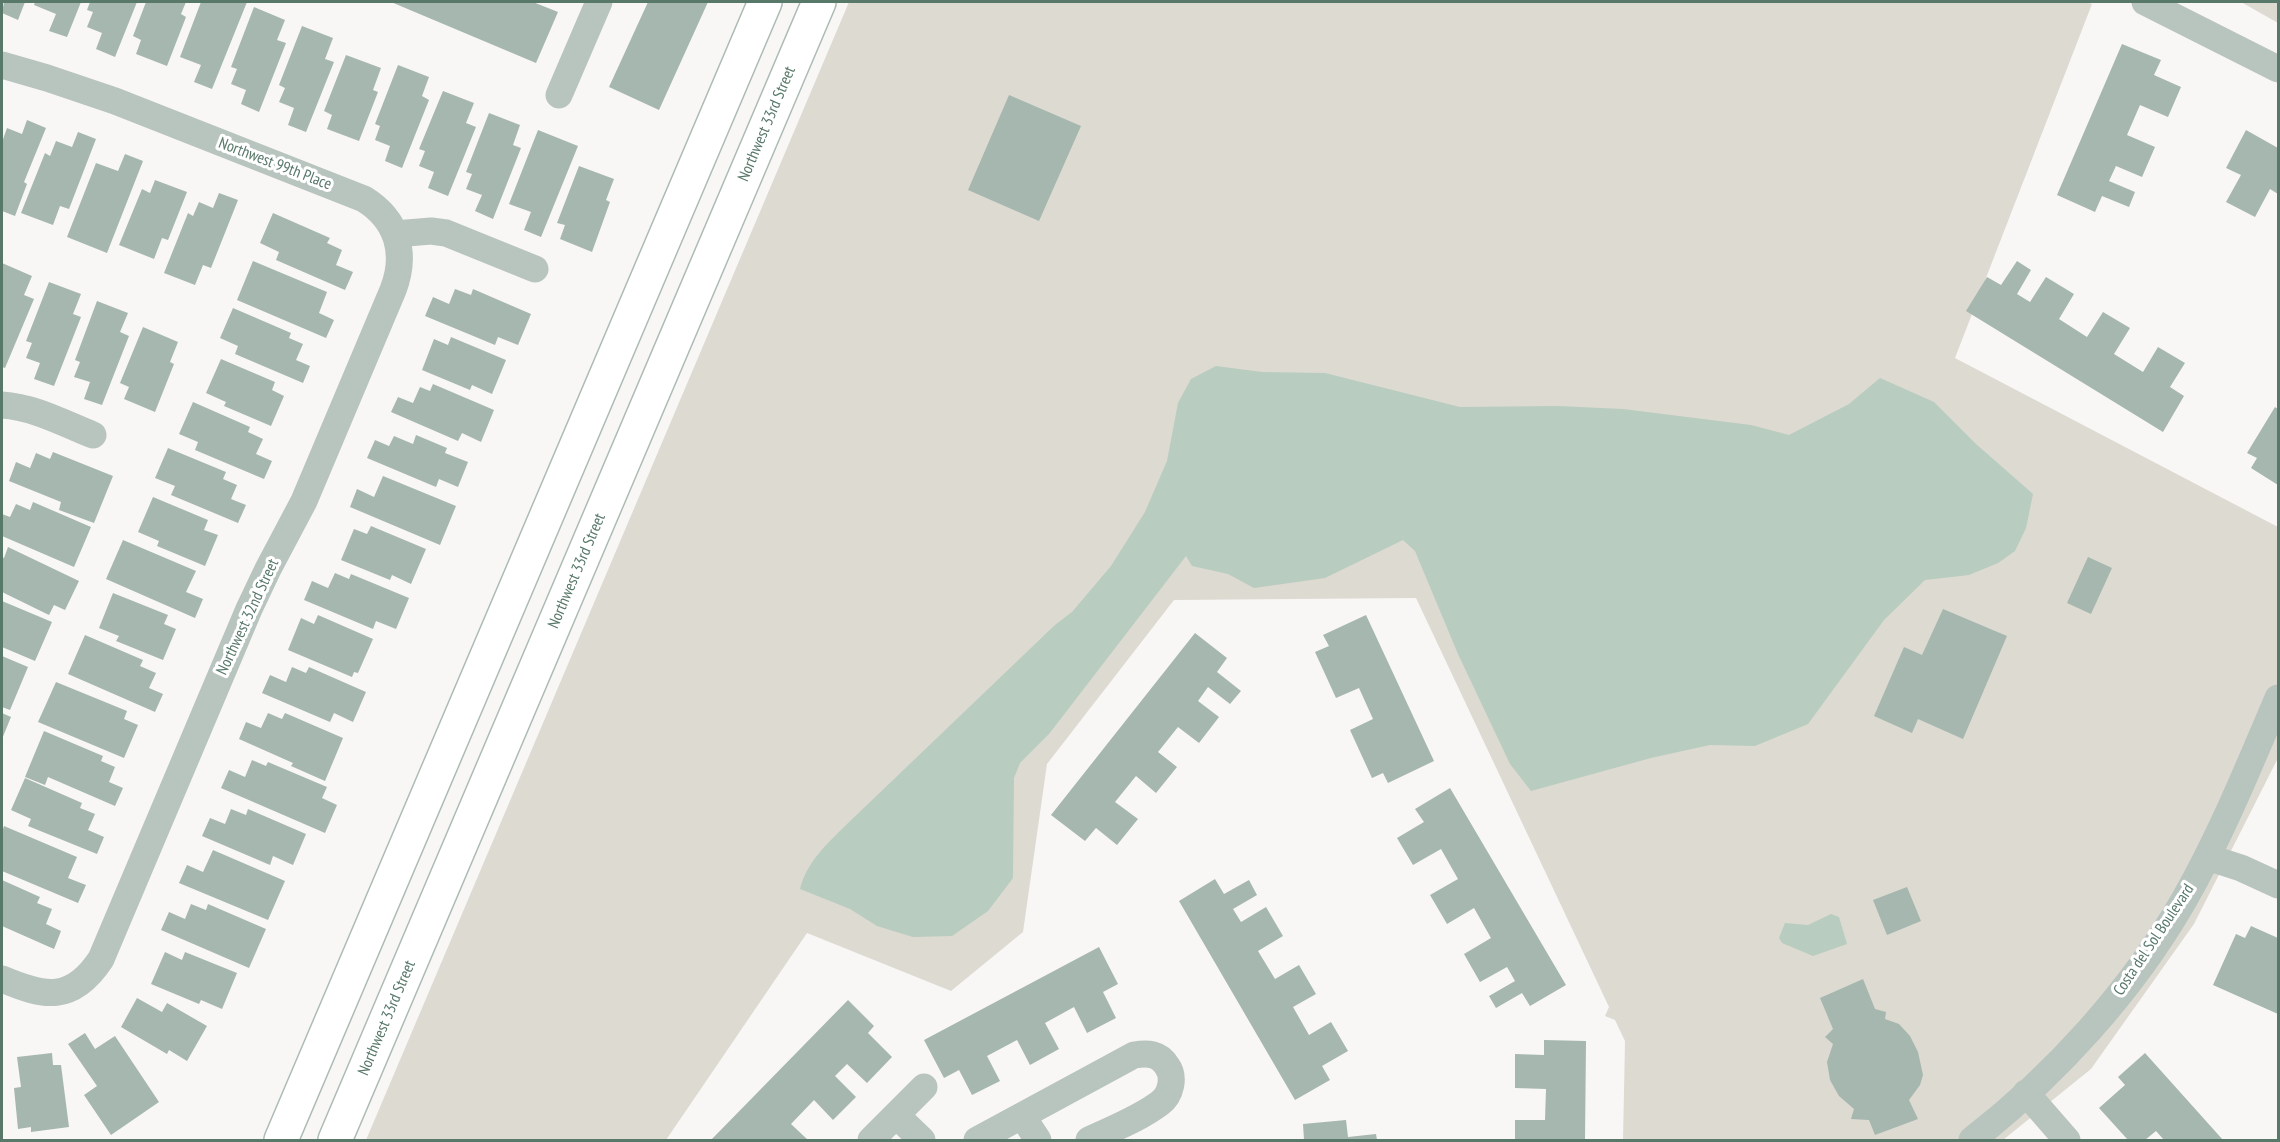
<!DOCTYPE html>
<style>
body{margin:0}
#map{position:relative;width:2280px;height:1142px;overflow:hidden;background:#f9f7f6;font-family:"PT Sans Narrow",sans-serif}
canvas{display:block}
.frame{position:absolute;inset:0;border:3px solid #587869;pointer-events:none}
</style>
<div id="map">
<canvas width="2280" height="1142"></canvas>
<div class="frame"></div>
</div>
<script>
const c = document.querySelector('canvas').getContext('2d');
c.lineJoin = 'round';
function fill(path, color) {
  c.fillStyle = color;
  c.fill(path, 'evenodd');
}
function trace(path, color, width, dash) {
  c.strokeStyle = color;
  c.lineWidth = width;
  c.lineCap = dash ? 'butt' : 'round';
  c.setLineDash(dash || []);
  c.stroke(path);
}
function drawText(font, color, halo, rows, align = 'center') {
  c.font = font + ' "PT Sans Narrow",sans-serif';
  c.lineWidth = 6;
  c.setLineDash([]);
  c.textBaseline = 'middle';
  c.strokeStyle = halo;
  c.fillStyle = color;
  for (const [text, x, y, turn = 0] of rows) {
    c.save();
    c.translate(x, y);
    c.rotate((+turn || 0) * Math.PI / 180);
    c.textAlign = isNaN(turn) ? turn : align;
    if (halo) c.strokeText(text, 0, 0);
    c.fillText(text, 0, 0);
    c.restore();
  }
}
fill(new Path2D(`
 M849 2H2086L2092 4 1955 358 2278 527V758L2194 924 2091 1069 2003 1140H1623L1625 1041 1615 1020 1605 1016 1609 1007 1416 598 1174 600 1047 764 1023 932 951 991 807 933 666 1140H366Z
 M2241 2H2278V23Z`), '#dddad2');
fill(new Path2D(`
 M1216 366 1262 372 1325 373 1460 407 1558 406 1623 409 1751 425 1789 435 1849 404 1880 378 1934 402 1976 444 2033 494 2026 528 2015 551 1998 563 1969 575 1925 580 1884 620 1808 724 1755 746 1710 745 1651 758 1531 791 1510 764 1458 654 1415 551 1403 540 1325 578 1254 588 1228 574 1192 566 1186 556 1049 734 1020 763 1014 778 1013 878 988 911 952 936 913 937 877 926 850 909 800 889C807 862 825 846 845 826L1055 625 1072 612 1111 566 1145 512 1167 461 1178 403 1191 379Z
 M1831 914 1839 917 1847 944 1813 956 1782 943 1779 938 1785 923 1808 925Z`), '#b8ccbf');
fill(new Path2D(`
 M4 2H25L18 20 2 13Z
 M35 2H81L67 37 49 31 56 14 34 5Z
 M90 2H137L115 57 96 49 102 33 87 27 93 12 87 10Z
 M146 2H186L181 14 186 17 167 66 136 54 141 40 133 36Z
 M201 2H247L212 89 194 82 201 65 180 57Z
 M391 2H533L558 12 536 63Z
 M648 2H708L659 110 609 87Z
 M254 7 285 20 277 40 286 43 259 112 241 104 246 90 231 84 237 69 231 67Z
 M302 26 333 38 325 59 334 62 306 132 288 125 294 108 279 102 285 88 279 85Z
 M2122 44 2161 60 2154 75 2181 87 2168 117 2140 105 2127 135 2155 147 2142 177 2116 166 2109 181 2135 192 2129 207 2102 196 2095 212 2057 195Z
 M346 55 381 68 373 90 378 92 359 141 327 129 332 115 324 111Z
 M398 65 429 77 422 96 429 100 402 168 385 161 390 146 375 140 380 126 375 124Z
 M443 91 474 103 466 123 476 127 448 196 428 188 434 172 419 166 425 151 419 149Z
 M1009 95 1081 126 1039 221 968 190Z
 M489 113 520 125 513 145 521 148 493 219 475 211 482 195 466 189 472 174 466 172Z
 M27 120 46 128 24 182 27 184 15 216 2 211V142L7 128 22 134Z
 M538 130 578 146 541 237 524 230 531 212 509 204Z
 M2246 130 2278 148V194L2270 189 2255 217 2226 202 2241 175 2226 168Z
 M78 132 96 139 69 209 60 206 53 225 21 213 45 153 50 156 56 141 72 147Z
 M125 154 143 161 107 253 67 237 96 163 118 171Z
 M579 166 614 179 606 200 610 202 592 252 560 239 565 225 557 223Z
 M155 180 187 192 168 240 162 238 154 259 119 245 142 189 150 193Z
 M219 193 238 200 211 268 203 265 195 285 164 273 188 213 193 216 199 202 213 208Z
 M273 213 330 238 327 243 342 250 336 265 353 272 345 290 276 260 279 252 260 243Z
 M253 261 327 292 319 313 334 320 326 338 237 300Z
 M2017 261 2031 270 2017 294 2030 302 2046 277 2074 294 2059 319 2087 337 2103 312 2130 328 2114 354 2143 372 2158 347 2185 363 2170 387 2184 396 2163 432 1966 311 1987 277 2001 285Z
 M2 263 32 276 24 295 34 299 5 368 2 367Z
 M49 282 81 294 73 314 81 317 54 386 34 379 40 363 26 358 32 343 26 341Z
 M455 289 471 295 473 289 531 314 518 345 498 337 495 345 425 316 433 297 449 304Z
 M97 301 128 313 120 332 129 336 102 405 84 399 90 382 74 377 80 362 75 360Z
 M233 308 291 333 289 338 303 344 296 360 310 366 303 383 235 354 238 346 220 338Z
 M143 327 178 342 170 362 174 364 155 412 124 399 129 387 120 383Z
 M451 337 506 360 492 394 472 385 470 390 422 370 434 339 448 345Z
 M221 359 275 382 272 390 284 396 271 426 224 406 226 402 206 393Z
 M433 384 494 410 481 442 462 433 458 441 391 412 398 397 413 403 420 387 430 391Z
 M193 402 250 427 248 432 263 439 256 454 272 461 264 479 195 450 198 442 179 434Z
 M2275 407 2278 409V485L2251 468 2257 458 2247 453Z
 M416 435 447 448 445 453 468 462 458 487 439 479 436 487 367 458 375 440 389 446 394 436 413 444Z
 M168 448 226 472 223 479 237 485 231 499 246 505 238 523 171 495 175 486 155 478Z
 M53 452 113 476 94 523 59 510 61 502 9 481 16 462 30 468 36 453 50 459Z
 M383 476 456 506 440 545 350 507 357 489 374 497Z
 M153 497 208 520 204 530 218 535 205 566 157 546 159 541 138 532Z
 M33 502 91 527 74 567 2 536V514L10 517 16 504 30 510Z
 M371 526 426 549 411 584 392 575 390 580 341 560 354 529 367 534Z
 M123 540 196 571 186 592 203 599 195 618 106 579Z
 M8 547 79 581 65 610 54 605 49 615 2 592V557L4 558Z
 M2088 557 2112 568 2091 614 2067 603Z
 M335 573 349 579 351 574 409 598 396 629 376 621 373 629 304 600 312 581 328 588Z
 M113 593 168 615 164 624 176 629 163 660 116 641 119 636 99 628Z
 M2 601 52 622 35 661 2 647Z
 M1943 609 2007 636 1963 739 1918 719 1912 733 1874 716 1904 647 1922 655Z
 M318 615 373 639 358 673 354 672 352 677 288 650 301 618 314 624Z
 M1366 615 1434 761 1388 783 1383 773 1372 778 1350 730 1373 719 1359 688 1336 698 1315 652 1329 646 1323 635Z
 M1195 633 1227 658 1217 672 1241 691 1230 704 1208 687 1198 701 1219 717 1199 743 1178 727 1158 752 1177 767 1156 793 1136 776 1115 802 1138 819 1117 845 1096 828 1085 841 1051 815Z
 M85 635 143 660 140 666 156 673 149 688 163 694 155 712 68 674Z
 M2 656 28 667 10 710 2 707Z
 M292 667 306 673 309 667 366 692 353 722 334 713 330 722 262 693 270 675 286 682Z
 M56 682 127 711 124 719 138 725 124 758 38 722Z
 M2 713 11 717 2 739Z
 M268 713 282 719 285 713 343 738 325 781 291 766 293 763 239 739 246 722 261 728Z
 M44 731 103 756 101 761 115 767 109 782 123 788 115 806 48 777 45 785 25 777Z
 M252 760 266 766 268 762 327 787 322 798 337 805 325 833 221 788 229 770 245 777Z
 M25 778 82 803 80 808 95 814 88 830 104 837 97 854 28 826 31 819 11 810Z
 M1450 788 1566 985 1530 1006 1522 993 1496 1008 1489 996 1515 981 1507 967 1480 982 1464 954 1491 938 1474 908 1447 924 1430 895 1458 879 1441 849 1413 865 1397 838 1424 822 1415 809Z
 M231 809 246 815 248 809 306 834 293 865 273 856 270 865 202 836 210 818 225 824Z
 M4 826 77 857 68 878 86 885 78 903 2 871V832Z
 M213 850 285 881 268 920 179 883 187 865 203 872Z
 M1215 879 1224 894 1249 880 1257 895 1233 909 1241 922 1266 907 1283 936 1258 951 1275 979 1299 965 1316 994 1293 1007 1309 1035 1331 1022 1348 1051 1322 1066 1330 1080 1295 1100 1179 901Z
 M2 880 40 897 37 903 52 909 46 924 61 931 54 949 2 926Z
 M1907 887 1921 921 1887 935 1873 900Z
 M191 904 206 910 208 904 266 929 249 968 161 930 169 912 185 919Z
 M2251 926 2278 938V1014L2213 985 2236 934 2245 938Z
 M1099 947 1118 984 1103 992 1116 1018 1087 1033 1074 1007 1045 1023 1059 1049 1030 1065 1017 1040 987 1056 1000 1081 972 1095 959 1070 944 1078 924 1040Z
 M165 952 182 960 185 952 237 973 222 1009 201 1000 199 1004 151 984Z
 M1863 979 1875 1009 1886 1012 1885 1019 1899 1024 1910 1036 1918 1052 1923 1075 1920 1085 1909 1100 1918 1119 1875 1135 1869 1120 1851 1119 1854 1109 1839 1096 1830 1080 1827 1062 1833 1044 1825 1037 1833 1029 1820 998Z
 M137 998 162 1012 167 1003 207 1026 187 1061 169 1050 167 1054 121 1027Z
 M848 1000 874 1026 868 1033 892 1057 867 1083 847 1064 835 1076 856 1097 833 1120 814 1100 791 1124 808 1140H711Z
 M85 1033 95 1049 115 1036 159 1102 111 1135 84 1095 97 1086 68 1044Z
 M1544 1040 1586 1041 1585 1140H1515V1120H1545L1546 1089 1515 1088V1054L1544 1055Z
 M52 1053 53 1065H61L69 1127 31 1132V1127L18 1129 14 1088 21 1087 17 1057Z
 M2145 1053 2223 1140H2164L2156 1131 2145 1140H2128L2099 1108 2125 1085 2118 1077Z
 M1346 1120 1348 1137 1376 1134 1377 1140H1304L1303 1124Z`), '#a5b7ae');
const secondary = new Path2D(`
 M281 1140 765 2
 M335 1140 819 2`);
trace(secondary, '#acbbb4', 36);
trace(new Path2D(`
 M2145 2 2278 69
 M2 65 47 78 115 101 364 199C398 220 407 254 393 290L304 501 268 569 249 609 101 959C72 1003 44 997 2 979
 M559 95 599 2
 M395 234 431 231 446 233 535 269
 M2 405C34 407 63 423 93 435
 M2207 857 2241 868 2278 885
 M2026 1093 2067 1140
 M896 1115 922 1140
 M1023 1117 1038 1140
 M871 1140 924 1087
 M977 1140 1134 1055C1148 1053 1159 1053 1167 1066 1175 1077 1171 1095 1160 1103 1139 1119 1112 1129 1089 1140
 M1972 1140C2055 1075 2131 992 2184 900 2221 835 2249 766 2278 698`), '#b8c4be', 27);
trace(secondary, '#fff', 33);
drawText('16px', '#587869', '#fff', [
 ["Northwest 33rd Street",767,124,-67],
 ["Northwest 99th Place",275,164,21],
 ["Northwest 33rd Street",577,571,-67],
 ["Northwest 32nd Street",248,617,-65],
 ["Costa del Sol Boulevard",2154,940,-56],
 ["Northwest 33rd Street",387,1018,-67]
]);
</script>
